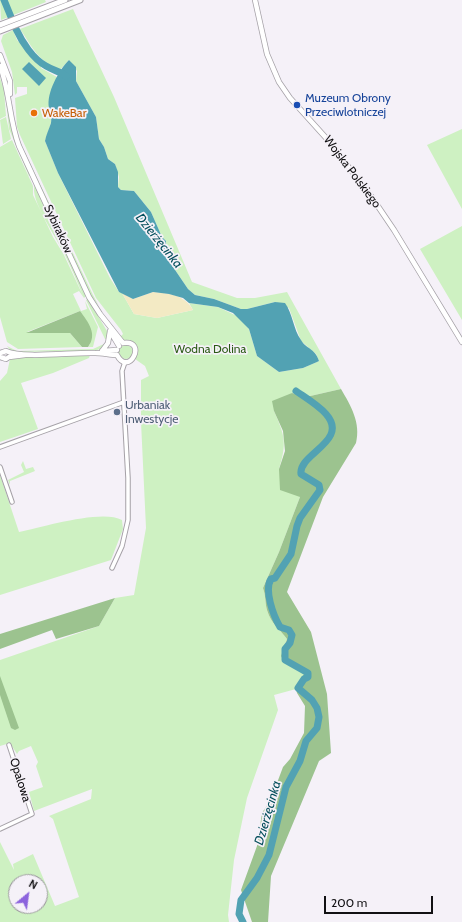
<!DOCTYPE html>
<meta charset="utf-8">
<style>
body{margin:0}
#map{position:relative;width:462px;height:922px;overflow:hidden;background:#f5f1f8;font-family:Cabin,sans-serif}
canvas{display:block}
.north{position:absolute;left:8px;top:874px;width:40px;height:40px;box-sizing:border-box;background:#f5f1f8;border:1px solid #9a979c;border-radius:50%;rotate:29deg;font-size:11px;font-weight:700;line-height:16px;text-align:center;color:#121113}
.north::after{content:'';display:block;margin:auto;width:14px;height:18px;background:#8c63dd;clip-path:polygon(50% 0,100% 100%,50% 72%,0 100%)}
.scale{position:absolute;left:324px;top:896px;width:109px;height:18px;box-sizing:border-box;border:2px solid #121113;border-top:0;padding-left:5px;font-size:12px;line-height:14px;white-space:nowrap;color:#121113;-webkit-text-stroke:3px #f5f1f8;paint-order:stroke}
</style>
<div id="map">
<canvas width="462" height="922"></canvas>
<div class="north">N</div>
<div class="scale">200 m</div>
</div>
<script>
const c = document.querySelector('canvas').getContext('2d');
c.lineJoin = 'round';
function fill(path, color) {
  c.fillStyle = color;
  c.fill(path, 'evenodd');
}
function trace(path, color, width, dash) {
  c.strokeStyle = color;
  c.lineWidth = width;
  c.lineCap = dash ? 'butt' : 'round';
  c.setLineDash(dash || []);
  c.stroke(path);
}
function drawText(font, color, halo, rows, align = 'center') {
  c.font = font + ' Cabin,sans-serif';
  c.lineWidth = 3.5;
  c.setLineDash([]);
  c.textBaseline = 'middle';
  c.strokeStyle = halo;
  c.fillStyle = color;
  for (const [text, x, y, turn = 0] of rows) {
    c.save();
    c.translate(x, y);
    c.rotate((+turn || 0) * Math.PI / 180);
    c.textAlign = isNaN(turn) ? turn : align;
    if (halo) c.strokeText(text, 0, 0);
    c.fillText(text, 0, 0);
    c.restore();
  }
}
fill(new Path2D(`
 M0 0H45L46 2 1 20Z
 M73 9 114 97 192 282 237 298H255L287 292 341 389 306 397 292 393 274 411C285 436 287 443 279 469L300 497 279 552 263 588C266 596 265 603 267 610 271 624 280 629 287 639L283 650 295 669 305 672V674L296 689 274 695 278 710 247 798 234 860 228 915 229 922H0V842L14 870 13 864 33 854 55 906 79 897 53 819 49 816 91 799 92 789 34 811 29 792 43 787 36 766 38 762 31 746 19 751 17 754 10 743 0 746V660L99 626 115 598 134 595 146 528 141 422V380L149 376 145 366 135 359 137 351 120 337 123 334 121 330 96 298 20 135 17 127 15 98 27 94V87H17V93L15 95 12 72 1 41 3 35 13 30 17 40 41 65V68L57 77 51 93 49 108 51 112V123L45 141 58 173 110 278 119 292 122 293 134 314 157 318 193 310 189 303 218 307 239 317 249 329 257 356 279 372 303 368 319 361 316 354 301 341 289 308 275 302 247 309H241L214 299 195 295 188 289 171 264 165 253 166 241 162 237 151 212 134 191 121 190 118 187 119 177 115 164 108 159 104 147 99 139 96 117 76 81 77 71 69 60 60 70C37 60 33 48 20 29ZM16 882H40V906H16Z
 M0 70 7 94 11 128 30 175 29 176 9 129 5 90Z
 M0 78 4 90 6 116 0 119Z
 M6 117 11 139 0 146 3 144 0 120Z
 M462 129V209L427 145Z
 M17 136 93 295 99 306 90 294Z
 M12 140 33 186V195L53 237 64 255 84 298 79 291 73 294 81 311 87 309 85 301 98 327 93 347H88L90 344 80 311 27 332 70 333 82 347 18 349 7 342 0 317V147Z
 M35 185 86 296 84 298C78 284 72 269 65 255 59 242 28 197 35 185Z
 M462 226V320L420 249Z
 M88 299 107 331 108 340 105 339 86 300Z
 M106 343 104 347 95 351 12 352 7 346 17 351 93 349Z
 M119 352a7 7 0 1 1 14 0a7 7 0 1 1-14 0Z
 M90 355 89 358 53 373 21 383 38 429 0 442V381L7 373 10 359 28 356Z
 M23 461 26 469 33 467 35 471 10 481V485L8 480 24 472 21 465Z
 M0 475 19 532C43 527 102 509 122 520L123 529 111 560 0 595Z`), '#cef1c2');
fill(new Path2D(`
 M80 311C88 322 98 334 88 347H82L70 333H26Z
 M341 389C351 406 361 423 356 443L323 497 287 592 311 632 327 694 331 753 319 761 271 876 268 922H252L241 890 257 846 262 813 271 799 283 767 290 759 304 733 305 706 297 693 296 689 305 672C295 667 286 667 281 656L287 639C280 629 271 624 267 610 265 603 266 596 263 588L279 552 300 497 280 490 279 469 285 451 283 431 274 411 272 401 292 393 306 397Z
 M115 598 99 626 56 639 52 630 0 649V634Z
 M0 676 19 728 15 730 11 728 0 695Z`), '#9cc38f');
fill(new Path2D(`
 M153 292C169 293 185 295 193 310L157 318 134 314 122 293 133 299Z`), '#f3eac4');
fill(new Path2D(`
 M69 60 76 67V81L96 117 99 139 104 147 108 159 115 164 118 172V187L121 190 134 191 151 212 162 237 166 241 165 253 171 264 188 289 195 295 214 299 241 309H247L275 302 285 303C293 314 293 329 301 340 306 349 315 348 319 361L317 362 303 368 279 372 257 356 249 329 233 313 218 307 189 303 183 298 169 294 153 292 133 299 119 292 58 173 45 141C46 135 49 129 51 123 52 117 50 113 49 108 46 93 59 70 69 60Z
 M29 62 46 78 39 86 22 69Z`), '#52a2b3');
trace(new Path2D(`
 M4 0 11 17
 M16 29C22 42 33 59 46 66 53 70 60 72 66 76
 M243 922 239 914 241 900 257 878 269 855 286 787 300 761 306 741 317 728 319 717 317 708 312 700 298 688 304 679 308 677V673L285 660V649L290 643 292 635 289 630 280 627C273 615 264 590 271 579L275 578 291 554 297 526 300 518 320 490 319 485 301 474C298 454 350 441 326 414 318 405 306 398 296 391`), '#52a2b3', 7);
const minor = new Path2D(`
 M0 447 124 402
 M0 467 12 502
 M112 568 122 546 128 520V478L122 371 125 362
 M0 829 32 814 9 745`);
const tertiary = new Path2D(`
 M255 0 267 54 279 82 290 98 327 139 371 196 394 230 462 342
 M0 55 10 81V94
 M0 66C10 92 9 120 19 146L89 297 100 314 123 343
 M110 331 119 346
 M102 351 108 343 110 331
 M102 351 117 350
 M0 353 6 351C23 359 73 352 95 353 103 353 110 355 117 355
 M117 355C129 378 148 339 123 343
 M0 357 6 359 9 357 25 355`);
const secondary = new Path2D(`
 M0 25 65 0
 M0 31 80 0`);
trace(minor, '#a5a1a7', 5.5);
trace(tertiary, '#a5a1a7', 6);
trace(secondary, '#a5a1a7', 7);
trace(minor, '#fff', 3.5);
trace(tertiary, '#fff', 4.5);
trace(secondary, '#fff', 5);
for (const [x, y, r, color] of [
 [297,105,4,"#1a4fb4"],
 [34,113,4,"#e8710a"],
 [117,412,4,"#5c6f8a"]
]) {
  const dot = new Path2D();
  dot.arc(x, y, r, 0, 2 * Math.PI);
  c.fillStyle = color;
  c.fill(dot);
  trace(dot, '#f5f1f8', 1.5);
}
drawText('12px', '#164399', '#f5f1f8', [
 ["Muzeum Obrony",305,98],
 ["Przeciwlotniczej",305,112]
], 'left');
drawText('12px', '#c56008', '#f5f1f8', [
 ["WakeBar",42,113]
], 'left');
drawText('12px', '#121113', '#f5f1f8', [
 ["Wojska Polskiego",352,172,53],
 ["Sybiraków",58,229,65],
 ["Opalowa",20,780,72]
]);
drawText('12px', '#2a5a15', '#f5f1f8', [
 ["Wodna Dolina",210,349]
]);
drawText('12px', '#4e5e75', '#f5f1f8', [
 ["Urbaniak",125,405],
 ["Inwestycje",125,419]
], 'left');
drawText('italic 13px', '#034e5b', '#f5f1f8', [
 ["Dzierżęcinka",159,241,51],
 ["Dzierżęcinka",268,813,-74]
]);
</script>
